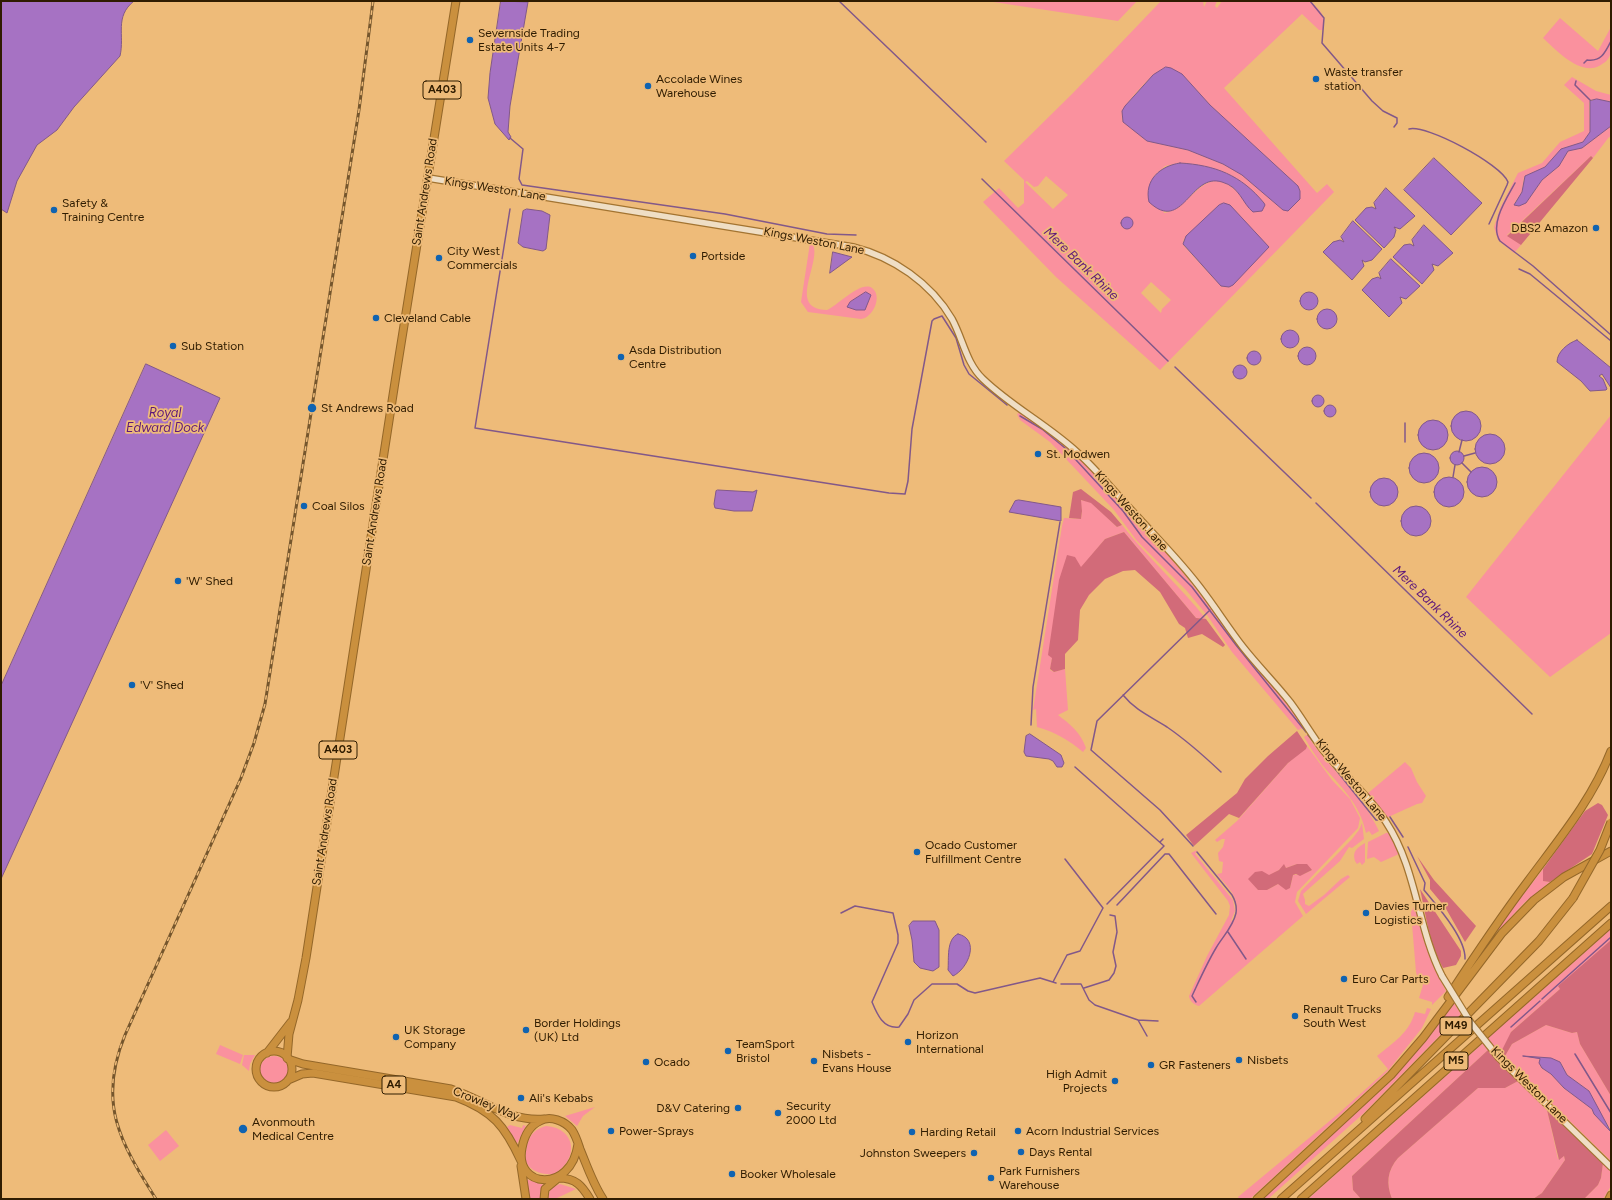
<!DOCTYPE html>
<style>
body{margin:0}
#map{position:relative;width:1612px;height:1200px;overflow:hidden;background:#eebb79;font-family:Figtree,sans-serif}
canvas{display:block}
.frame{position:absolute;inset:0;border:2px solid #2f1c01;pointer-events:none}
</style>
<div id="map">
<canvas width="1612" height="1200"></canvas>
<div class="frame"></div>
</div>
<script>
const c = document.querySelector('canvas').getContext('2d');
c.lineJoin = 'round';
function fill(path, color) {
  c.fillStyle = color;
  c.fill(path, 'evenodd');
}
function trace(path, color, width, dash) {
  c.strokeStyle = color;
  c.lineWidth = width;
  c.lineCap = dash ? 'butt' : 'round';
  c.setLineDash(dash || []);
  c.stroke(path);
}
function drawText(font, color, halo, rows, align = 'center') {
  c.font = font + ' Figtree,sans-serif';
  c.lineWidth = 3.5;
  c.setLineDash([]);
  c.textBaseline = 'middle';
  c.strokeStyle = halo;
  c.fillStyle = color;
  for (const [text, x, y, turn = 0] of rows) {
    c.save();
    c.translate(x, y);
    c.rotate((+turn || 0) * Math.PI / 180);
    c.textAlign = isNaN(turn) ? turn : align;
    if (halo) c.strokeText(text, 0, 0);
    c.fillText(text, 0, 0);
    c.restore();
  }
}
fill(new Path2D(`
 M987 1H1137L1118 21Z
 M1161 1H1203L1204 7 1207 1H1217L1215 6 1217 8 1222 1H1310C1322 12 1325 14 1323 30H1319L1302 14 1224 88 1317 193 1327 184 1334 192 1160 370 1056 277 983 202 999 188 1018 208 1024 203V180L1004 161 1073 93ZM1182 74 1210 105 1298 186 1300 191 1283 210 1242 175 1223 164 1188 150 1147 141 1123 122C1117 108 1144 85 1153 75ZM1180 163C1215 165 1241 175 1264 203L1250 209C1246 200 1240 194 1233 188 1203 164 1190 210 1164 213L1154 176 1165 166ZM1046 176 1068 195 1053 209 1025 182 1027 181 1034 187 1038 186ZM1184 238 1225 287 1221 286 1185 247 1183 244ZM1151 282 1171 300 1162 309 1161 313 1141 293Z
 M1560 18 1598 51 1611 27C1611 35 1612 48 1610 55 1608 61 1604 63 1599 66 1580 76 1556 50 1543 38Z
 M1572 77 1596 91 1611 95V102L1597 99 1591 100 1589 103 1590 132 1583 142 1561 149 1545 167 1524 177 1522 192 1515 202 1516 206 1526 203 1542 180 1559 166 1568 151 1582 148 1611 126V138L1609 137 1593 158 1591 156 1507 235 1521 245 1514 253 1498 240 1494 227 1500 208 1518 173 1542 163 1560 142 1584 131V103L1564 85Z
 M810 243H812C824 260 785 309 827 310 837 306 861 280 872 288 883 296 873 318 861 319L808 312 801 302Z
 M1019 413 1024 414 1057 437 1076 454 1103 482 1180 569 1305 727 1298 730 1232 652 1207 615 1186 590 1137 541 1114 510 1050 442 1020 420 1017 414Z
 M1611 415V633L1550 677 1466 597Z
 M1080 500 1091 502 1117 527 1122 525C1148 558 1180 586 1206 619L1196 618 1124 532 1105 539 1081 568 1052 658 1050 670 1054 672 1065 669 1068 710 1058 715C1070 724 1081 733 1086 748L1083 752C1069 740 1055 732 1037 727L1036 709 1033 710 1062 526 1064 518 1081 519 1082 511Z
 M1307 735C1329 769 1362 794 1379 831L1372 835 1369 831 1366 833C1360 804 1341 787 1323 766 1316 757 1310 747 1304 737Z
 M1307 746 1332 780 1350 799 1360 818 1358 828 1297 892 1295 902 1303 916 1199 1006C1194 1005 1189 1000 1189 996L1207 956 1229 915 1230 906 1228 901 1191 853 1197 850 1195 854 1233 900 1235 911 1231 921 1235 919C1242 899 1229 889 1217 874L1222 873 1223 862 1219 861 1218 853 1223 847 1225 839H1222L1217 842 1215 840 1237 821 1288 763ZM1297 864 1312 870 1304 874 1293 875 1290 888 1278 884 1267 890H1258L1254 884 1279 870 1284 865 1286 868Z
 M1405 762 1411 768 1417 782 1426 796 1422 803 1417 804 1386 818 1367 794Z
 M1362 823 1364 839 1352 848 1349 847 1340 861 1303 894 1305 900V904L1309 906 1324 895 1341 879 1348 875 1350 877 1306 914 1298 901 1301 891 1352 839 1359 830Z
 M1386 833H1389L1399 854 1381 862 1374 857 1367 859 1368 842Z
 M1365 843V862L1362 865 1360 862 1357 864 1355 861C1352 851 1357 848 1365 843Z
 M1543 869V881L1550 882 1524 903 1499 930 1497 929Z
 M1415 905 1416 906C1420 936 1432 965 1446 991L1432 1005V1002L1419 998 1423 985 1418 979 1416 972 1411 912Z
 M1611 929V940L1559 986 1560 989 1511 1032 1505 1056 1512 1044 1546 1025 1572 1033 1577 1032 1580 1044 1611 1096V1129L1602 1117 1588 1090 1567 1075 1561 1063 1548 1058H1539L1542 1068 1551 1074 1564 1088 1592 1109 1594 1114 1609 1129 1611 1132V1161L1508 1061 1487 1039Z
 M1454 1003 1461 1014 1364 1113 1268 1199H1262L1389 1083 1415 1053Z
 M1427 1008 1431 1009 1422 1028 1387 1072 1250 1199H1239L1238 1197 1338 1114 1388 1069 1377 1056C1394 1042 1409 1033 1415 1012L1425 1014Z
 M1483 1043 1488 1050 1352 1176 1353 1190 1361 1199H1308Z
 M220 1045 243 1055 240 1064 216 1054Z
 M244 1055H255L250 1064 249 1071 242 1065Z
 M260 1070a14 14 0 1 1 28 0a14 14 0 1 1-28 0Z
 M1518 1081 1547 1110 1558 1159 1564 1156 1565 1160 1542 1193 1533 1199H1392C1386 1183 1387 1171 1398 1158L1478 1088H1505Z
 M595 1107 583 1116 577 1126 565 1116Z
 M510 1125 522 1128 523 1125 526 1126 517 1144 507 1127Z
 M546 1126C577 1128 579 1160 554 1174 543 1175 530 1172 525 1160 527 1143 528 1131 546 1126Z
 M166 1130 179 1146 160 1161 148 1145Z
 M1603 1163 1611 1171V1186L1603 1199H1584L1598 1185 1601 1178Z
 M526 1179 544 1185 540 1199H530Z
 M560 1184 576 1189 555 1199H547L551 1188Z`), '#fa919e');
fill(new Path2D(`
 M1591 156 1593 158 1521 245 1507 236Z
 M1081 489 1111 512 1122 525 1117 527 1091 503 1081 500 1082 511 1081 519 1069 518 1073 492Z
 M1124 532 1196 618 1206 619 1225 645 1223 647 1202 634 1188 638 1185 628 1179 624 1160 592 1135 570 1123 571 1105 579 1089 595 1080 610 1078 640 1065 654V669L1054 672 1050 669 1052 658 1048 655 1059 580 1067 555 1075 557 1081 567 1105 539Z
 M1297 731 1307 746 1306 749 1288 763 1239 818 1229 814 1194 846 1186 835 1237 793 1245 779 1268 756Z
 M1598 803 1602 805 1608 815 1592 854 1550 882 1543 881V869L1585 811Z
 M1417 856 1434 880 1476 926 1465 942 1445 907 1430 889V880Z
 M1284 864 1286 868 1297 864H1307L1312 870 1300 876 1296 874 1293 875 1290 888 1286 890 1278 884 1267 890H1258L1248 879 1255 872 1262 871 1269 875 1279 870Z
 M1420 889 1461 951V956L1456 965 1443 968C1429 944 1426 915 1420 889Z
 M1611 940V1096L1580 1044 1577 1032 1572 1033 1546 1025 1512 1044 1505 1056 1501 1052 1511 1032 1560 989 1558 986Z
 M1488 1050 1518 1081 1505 1088H1478L1398 1158C1387 1171 1386 1183 1392 1199H1361L1353 1190 1352 1176Z
 M1547 1110 1603 1163 1601 1178 1598 1185 1584 1199H1533L1542 1193 1565 1160 1564 1156 1559 1160Z`), '#d26b79');
const water = new Path2D(`
 M1 1H134C114 17 125 35 120 56L74 107 57 130 37 145 17 181 7 213 1 209Z
 M501 1 528 2 510 106 508 132 511 137 509 140 495 124 488 98 490 73Z
 M1166 67 1171 68 1182 74 1210 105 1298 186 1300 191V199L1288 211 1283 210 1242 175 1223 164 1188 150 1147 141 1123 122 1122 111 1125 106 1153 75Z
 M1597 99 1611 102V126L1582 148 1568 151 1559 166 1542 180 1526 203 1519 206 1514 205 1522 192 1525 176 1545 167 1561 149 1583 142 1590 132V101Z
 M1434 158 1482 203 1451 235 1404 190Z
 M1180 163C1215 165 1241 175 1264 203L1265 205 1262 211 1253 212C1242 203 1240 187 1222 182 1190 172 1183 234 1149 202 1144 180 1160 166 1180 163Z
 M1386 188 1415 216 1400 229 1394 227 1396 230 1394 237 1384 248 1355 220 1366 208 1372 207 1376 209 1374 203Z
 M1224 203 1230 205 1269 247 1233 285 1229 287 1221 286 1183 244 1186 236 1219 205Z
 M527 209 542 211 550 215 546 249 543 251 523 247 518 243 523 211Z
 M1121 223a6 6 0 1 1 12 0a6 6 0 1 1-12 0Z
 M1353 221 1382 249 1372 260 1365 262 1362 260 1364 266 1352 280 1323 252 1333 242 1340 240 1344 242 1341 237Z
 M1424 225 1453 253 1438 266 1432 264 1434 270 1422 284 1393 257 1404 245 1410 244 1414 246 1412 240Z
 M833 252 852 257 830 273Z
 M1391 259 1420 286 1406 299 1400 297 1402 303 1389 317 1362 290 1372 279 1378 277 1381 279 1379 273Z
 M1300 301a9 9 0 1 1 18 0a9 9 0 1 1-18 0Z
 M866 292 871 295 865 310H856L847 307 850 302Z
 M1317 319a10 10 0 1 1 20 0a10 10 0 1 1-20 0Z
 M1281 339a9 9 0 1 1 18 0a9 9 0 1 1-18 0Z
 M1577 340 1611 368V388L1602 374 1599 376 1603 379 1607 389 1606 390 1590 391 1581 381 1557 362C1557 352 1568 343 1577 340Z
 M1298 356a9 9 0 1 1 18 0a9 9 0 1 1-18 0Z
 M1247 358a7 7 0 1 1 14 0a7 7 0 1 1-14 0Z
 M146 364 220 398 1 879V686Z
 M1233 372a7 7 0 1 1 14 0a7 7 0 1 1-14 0Z
 M1312 401a6 6 0 1 1 12 0a6 6 0 1 1-12 0Z
 M1324 411a6 6 0 1 1 12 0a6 6 0 1 1-12 0Z
 M1451 426a15 15 0 1 1 30 0a15 15 0 1 1-30 0Z
 M1418 435a15 15 0 1 1 30 0a15 15 0 1 1-30 0Z
 M1475 449a15 15 0 1 1 30 0a15 15 0 1 1-30 0Z
 M1450 458a7 7 0 1 1 14 0a7 7 0 1 1-14 0Z
 M1409 468a15 15 0 1 1 30 0a15 15 0 1 1-30 0Z
 M1467 482a15 15 0 1 1 30 0a15 15 0 1 1-30 0Z
 M1434 492a15 15 0 1 1 30 0a15 15 0 1 1-30 0Z
 M1370 492a14 14 0 1 1 28 0a14 14 0 1 1-28 0Z
 M718 490 753 492 757 490 752 511H734L715 508 714 504 716 491Z
 M1019 500 1061 507V521L1009 512 1015 501Z
 M1401 521a15 15 0 1 1 30 0a15 15 0 1 1-30 0Z
 M1030 734 1061 755 1064 763 1062 767H1057L1053 761 1049 759 1026 756 1024 752 1026 736Z
 M913 921H935L939 930V967L933 971 920 968 914 962 912 940 909 926Z
 M958 934C981 939 968 969 953 976L948 970C949 959 946 939 958 934Z
 M1523 1056 1551 1058 1560 1062 1567 1075 1589 1091 1611 1132 1594 1114 1592 1109 1564 1088 1551 1074 1542 1068 1539 1063 1540 1059Z`);
fill(water, '#a672c3');
trace(water, '#825889', 1);
trace(new Path2D(`
 M839 1 986 142
 M1310 1 1324 18 1322 43 1372 101 1383 111 1397 118V123L1394 127
 M1584 63 1587 60C1601 62 1605 53 1611 41
 M1576 81 1575 85 1590 100
 M1409 129C1426 124 1501 164 1508 182L1507 185 1489 224
 M510 138 523 149 519 179 522 185 725 214 827 234 856 235
 M982 179 1168 361
 M1515 183C1507 198 1489 224 1500 241L1533 266 1611 335
 M510 209 475 428 889 493 905 494 908 481 912 429 932 321 934 319 942 316 956 338 964 365 969 374 1007 405
 M1519 269 1530 274 1611 341
 M1175 367 1311 498
 M1020 416 1042 429 1065 448 1123 511 1142 537 1192 587 1236 645 1306 732
 M1405 423V442
 M1459 452 1462 440
 M1464 456 1475 453
 M1462 463 1471 472
 M1453 477 1455 465
 M1316 503 1532 714
 M1123 695C1136 711 1150 716 1167 727 1186 740 1204 756 1221 772
 M1031 725 1033 687 1060 522
 M1308 735 1376 820H1380
 M1075 767 1164 846 1107 904
 M1390 817 1403 837
 M1160 842 1163 839
 M1193 846 1160 810 1091 750 1097 721 1210 610
 M1408 847 1425 883 1424 890C1437 906 1466 938 1465 959
 M1117 905 1165 854H1169L1216 914
 M841 913 855 906 893 913 898 935V943L872 1002C877 1014 883 1029 899 1027L908 1014 914 1000 932 984H957L968 991 975 993 1040 978 1056 983
 M1228 932 1246 959
 M1053 982 1067 955 1080 951 1103 908 1065 859
 M1061 984H1081L1089 1000 1095 1005 1138 1020 1147 1036
 M1084 988 1109 980 1114 973 1116 966 1113 952 1117 932 1115 916 1110 915
 M1542 999 1611 937
 M1196 1002 1192 996C1200 979 1207 963 1216 948 1223 936 1233 927 1236 913 1237 906 1235 900 1232 895L1197 852
 M1138 1020 1158 1021
 M1511 1027 1540 1001
 M1575 1054 1611 1113`), '#825889', 1.5);
const secondary = new Path2D(`
 M428 178 853 247C893 257 931 283 952 319 963 339 966 363 983 379 1012 407 1048 425 1078 453 1099 472 1117 495 1137 516 1156 537 1177 558 1195 581 1212 602 1226 625 1243 647 1258 666 1275 683 1290 702 1302 718 1311 734 1323 750 1343 775 1369 795 1386 822 1417 869 1417 927 1442 976
 M1499 1058 1611 1167`);
const highway = new Path2D(`
 M1448 997C1474 957 1500 918 1528 881 1559 839 1592 800 1611 751
 M256 1069a18 18 0 1 1 36 0a18 18 0 1 1-36 0Z
 M267 1053 291 1022
 M287 1058 289 1034 298 1000 306 958 397 369 456 1
 M288 1059 303 1064 451 1089C484 1100 509 1122 544 1119
 M288 1080 302 1074 313 1073 456 1097C493 1111 505 1126 521 1161
 M1365 1119 1539 941 1573 898
 M578 1144C571 1194 514 1188 522 1148 524 1137 529 1126 540 1121 550 1115 565 1121 572 1130 576 1136 578 1143 580 1149 587 1166 593 1184 603 1199
 M521 1166 526 1199
 M559 1178C576 1178 582 1186 590 1199
 M544 1199 545 1189 557 1179
 M1257 1199 1391 1075 1423 1038 1502 933 1534 900 1564 877 1611 851
 M1281 1199 1611 906
 M1301 1199 1611 923
 M1609 1199 1611 1195`);
trace(secondary, '#a37431', 8);
trace(highway, '#946729', 9);
trace(secondary, '#efdec5', 5.5);
trace(highway, '#ca903e', 7);
const rail = new Path2D(`
 M156 1199C120 1142 97 1103 125 1035L241 778 254 743 265 704 359 110 373 1`);
trace(rail, '#75562d', 3);
trace(rail, '#eebb79', 1.5, [4.5]);
const secondaryBridge = new Path2D(`
 M1442 976 1471 1023 1499 1058`);
const highwayBridge = new Path2D(`
 M1573 898 1600 850 1611 822`);
trace(secondaryBridge, '#a37431', 8, []);
trace(highwayBridge, '#946729', 9, []);
trace(secondaryBridge, '#efdec5', 5.5);
trace(highwayBridge, '#ca903e', 7);
for (const [x, y, r, color] of [
 [470,40,4,"#1063b1"],
 [1316,79,4,"#1063b1"],
 [648,86,4,"#1063b1"],
 [54,210,4,"#1063b1"],
 [1596,228,4,"#1063b1"],
 [693,256,4,"#1063b1"],
 [439,258,4,"#1063b1"],
 [376,318,4,"#1063b1"],
 [173,346,4,"#1063b1"],
 [621,357,4,"#1063b1"],
 [312,408,5,"#1063b1"],
 [1038,454,4,"#1063b1"],
 [304,506,4,"#1063b1"],
 [178,581,4,"#1063b1"],
 [132,685,4,"#1063b1"],
 [917,852,4,"#1063b1"],
 [1366,913,4,"#1063b1"],
 [1344,979,4,"#1063b1"],
 [1295,1016,4,"#1063b1"],
 [526,1030,4,"#1063b1"],
 [396,1037,4,"#1063b1"],
 [908,1042,4,"#1063b1"],
 [728,1051,4,"#1063b1"],
 [1239,1060,4,"#1063b1"],
 [814,1061,4,"#1063b1"],
 [646,1062,4,"#1063b1"],
 [1151,1065,4,"#1063b1"],
 [1115,1081,4,"#1063b1"],
 [521,1098,4,"#1063b1"],
 [738,1108,4,"#1063b1"],
 [778,1113,4,"#1063b1"],
 [243,1129,5,"#1063b1"],
 [611,1131,4,"#1063b1"],
 [1018,1131,4,"#1063b1"],
 [912,1132,4,"#1063b1"],
 [1021,1152,4,"#1063b1"],
 [974,1153,4,"#1063b1"],
 [732,1174,4,"#1063b1"],
 [991,1178,4,"#1063b1"]
]) {
  const dot = new Path2D();
  dot.arc(x, y, r, 0, 2 * Math.PI);
  c.fillStyle = color;
  c.fill(dot);
  trace(dot, '#eebb79', 1.5);
}
for (const [x, y, w] of [
 [442,90,38],
 [338,750,38],
 [1456,1026,32],
 [1456,1061,24],
 [394,1085,24]
]) {
  const box = new Path2D();
  box.roundRect(x - w / 2, y - 9, w, 18, 3);
  c.fillStyle = '#eebb79';
  c.fill(box);
  trace(box, '#2f1c01', 1);
}
drawText('bold 11px', '#2f1c01', null, [
 ["A403",442,90],
 ["A403",338,750],
 ["M49",1456,1026],
 ["M5",1456,1061],
 ["A4",394,1085]
]);
drawText('12px', '#2f1c01', '#eebb79', [
 ["Severnside Trading",478,33],
 ["Estate Units 4-7",478,47],
 ["Waste transfer",1324,72],
 ["station",1324,86],
 ["Accolade Wines",656,79],
 ["Warehouse",656,93],
 ["Safety &",62,203],
 ["Training Centre",62,217],
 ["DBS2 Amazon",1588,228,"right"],
 ["City West",447,251],
 ["Commercials",447,265],
 ["Portside",701,256],
 ["Cleveland Cable",384,318],
 ["Sub Station",181,346],
 ["Asda Distribution",629,350],
 ["Centre",629,364],
 ["St Andrews Road",321,408],
 ["St. Modwen",1046,454],
 ["Coal Silos",312,506],
 ["'W' Shed",186,581],
 ["'V' Shed",140,685],
 ["Ocado Customer",925,845],
 ["Fulfillment Centre",925,859],
 ["Davies Turner",1374,906],
 ["Logistics",1374,920],
 ["Euro Car Parts",1352,979],
 ["Renault Trucks",1303,1009],
 ["South West",1303,1023],
 ["Border Holdings",534,1023],
 ["(UK) Ltd",534,1037],
 ["UK Storage",404,1030],
 ["Company",404,1044],
 ["Horizon",916,1035],
 ["International",916,1049],
 ["TeamSport",736,1044],
 ["Bristol",736,1058],
 ["Nisbets -",822,1054],
 ["Evans House",822,1068],
 ["Nisbets",1247,1060],
 ["Ocado",654,1062],
 ["GR Fasteners",1159,1065],
 ["High Admit",1107,1074,"right"],
 ["Projects",1107,1088,"right"],
 ["Ali's Kebabs",529,1098],
 ["Security",786,1106],
 ["2000 Ltd",786,1120],
 ["D&V Catering",730,1108,"right"],
 ["Avonmouth",252,1122],
 ["Medical Centre",252,1136],
 ["Power-Sprays",619,1131],
 ["Acorn Industrial Services",1026,1131],
 ["Harding Retail",920,1132],
 ["Days Rental",1029,1152],
 ["Johnston Sweepers",966,1153,"right"],
 ["Park Furnishers",999,1171],
 ["Warehouse",999,1185],
 ["Booker Wholesale",740,1174]
], 'left');
drawText('12px', '#2f1c01', '#eebb79', [
 ["Kings Weston Lane",495,189,9],
 ["Saint Andrews Road",425,192,-81],
 ["Kings Weston Lane",814,241,11],
 ["Kings Weston Lane",1131,511,48],
 ["Saint Andrews Road",375,512,-81],
 ["Kings Weston Lane",1351,780,50],
 ["Saint Andrews Road",325,832,-81],
 ["Kings Weston Lane",1529,1085,45],
 ["Crowley Way",486,1104,22]
]);
drawText('italic 13px', '#5c177a', '#eebb79', [
 ["Mere Bank Rhine",1081,264,44],
 ["Royal",165,413],
 ["Edward Dock",165,428],
 ["Mere Bank Rhine",1430,602,44]
]);
</script>
